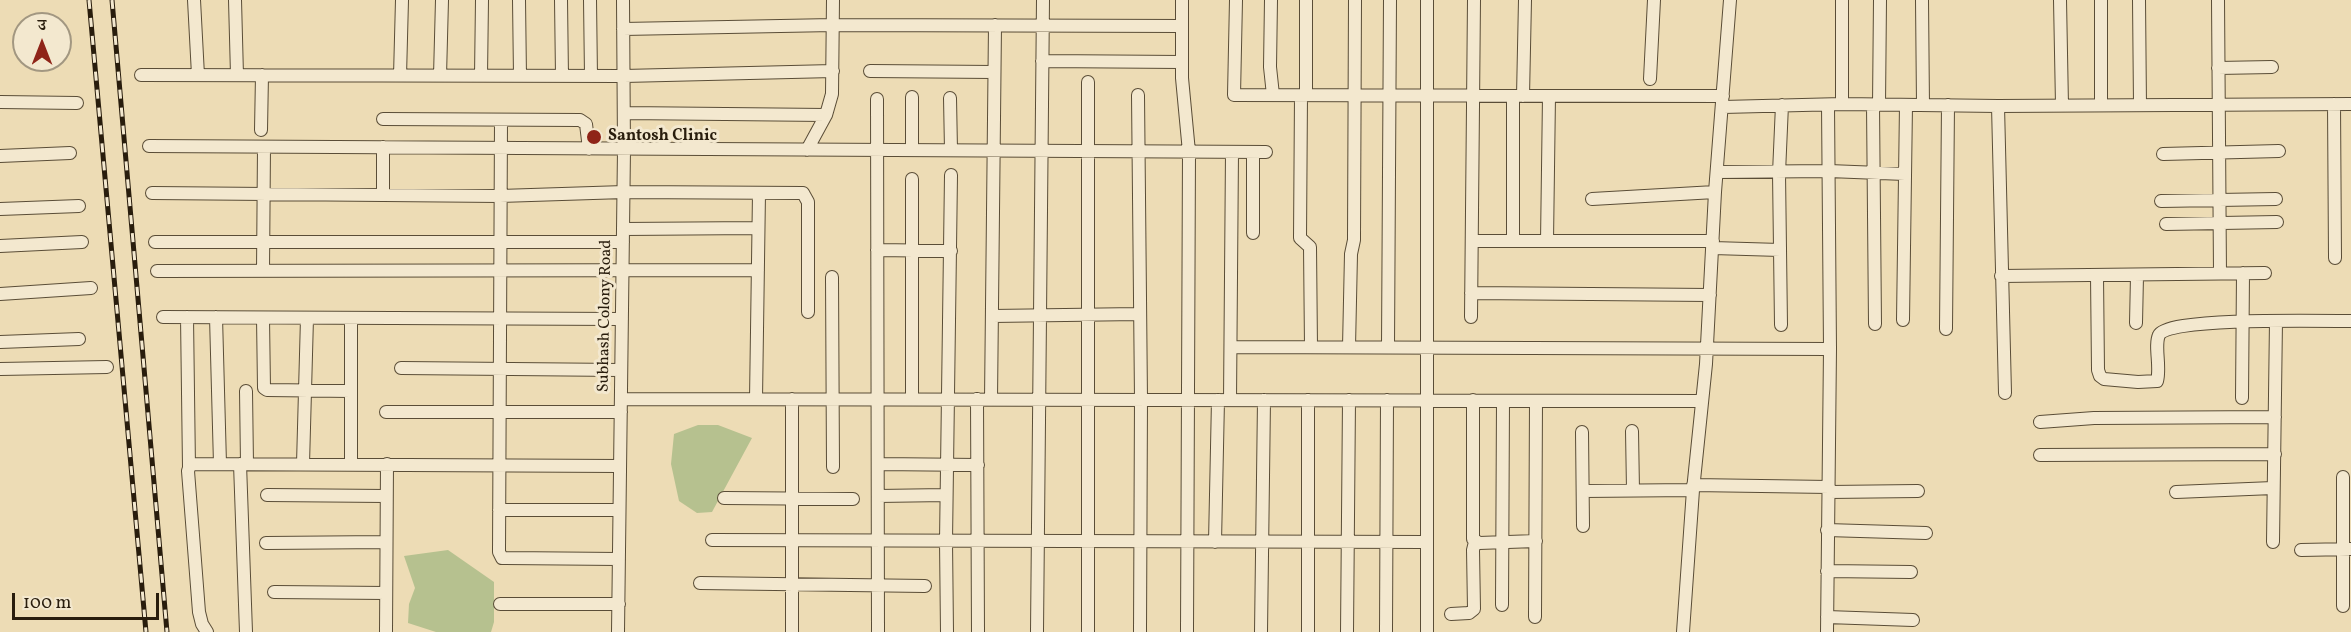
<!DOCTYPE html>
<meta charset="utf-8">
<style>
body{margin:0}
#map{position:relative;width:2351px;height:632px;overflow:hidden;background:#eddcb5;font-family:Vollkorn,"Noto Serif Devanagari",serif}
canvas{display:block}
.north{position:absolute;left:12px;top:12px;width:60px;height:60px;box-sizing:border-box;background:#f3e8cf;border:2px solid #a29781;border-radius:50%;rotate:0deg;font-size:16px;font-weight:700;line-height:24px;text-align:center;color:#291d0d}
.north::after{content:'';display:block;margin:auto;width:21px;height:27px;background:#8f2418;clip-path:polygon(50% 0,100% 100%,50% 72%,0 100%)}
.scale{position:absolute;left:12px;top:593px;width:147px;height:27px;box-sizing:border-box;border:3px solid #291d0d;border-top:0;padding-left:8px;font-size:18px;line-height:21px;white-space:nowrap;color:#291d0d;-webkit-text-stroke:4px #f3e8cf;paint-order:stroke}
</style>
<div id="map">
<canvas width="2351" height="632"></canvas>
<div class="north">उ</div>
<div class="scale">100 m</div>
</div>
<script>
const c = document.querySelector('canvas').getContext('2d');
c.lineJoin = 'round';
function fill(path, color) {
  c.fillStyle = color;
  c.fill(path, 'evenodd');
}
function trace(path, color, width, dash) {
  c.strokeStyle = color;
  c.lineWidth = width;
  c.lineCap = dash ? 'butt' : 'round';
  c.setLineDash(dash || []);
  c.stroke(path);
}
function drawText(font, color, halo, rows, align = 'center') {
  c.font = font + ' Vollkorn,serif';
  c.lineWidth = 6;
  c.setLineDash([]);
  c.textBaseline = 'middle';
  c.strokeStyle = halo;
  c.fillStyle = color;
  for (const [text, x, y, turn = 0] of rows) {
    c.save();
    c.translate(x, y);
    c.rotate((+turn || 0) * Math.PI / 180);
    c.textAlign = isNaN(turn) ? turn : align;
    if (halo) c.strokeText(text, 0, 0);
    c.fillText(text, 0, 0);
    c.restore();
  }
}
fill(new Path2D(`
 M698 425H718L752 438 712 512 697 513 679 501 671 464 674 434Z
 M448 550 494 582V622L491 632H436L408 623 409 604 415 588 404 556Z`), '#b6c18f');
const minor = new Path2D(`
 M194 0 198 75
 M235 0 237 75
 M519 0 520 76
 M561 0 562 76
 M590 0 591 76
 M1182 0V78L1189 152 1187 632
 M1236 0 1234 95 1723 96
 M1271 0 1270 67 1273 95
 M1306 0V95
 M1427 0V632
 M1842 0V104
 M1922 0 1923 105
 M2060 0 2062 105
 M2101 0V105
 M2139 0 2140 105
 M2218 0 2220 273
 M623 29 833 25 1182 26
 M1042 61 1182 62
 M2218 68 2272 67
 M870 71 994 72
 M141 75 624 76 833 71
 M400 76 402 0
 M440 76 442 0
 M481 76 482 0
 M1650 79 1654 0
 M1138 95 1141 399 1140 632
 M1301 95 1300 238 1310 247 1311 347
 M1513 96V241
 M1523 96 1525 0
 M912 97V150
 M950 98 951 150
 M877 99 878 632
 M0 102 77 103
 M2334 104 2335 258
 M1873 105 1875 324
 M1879 105 1880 0
 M1998 106 2005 393
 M1723 107 1842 104 1998 106 2351 104
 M624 113 826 115
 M383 119 580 120 586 124 589 149
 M501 121 499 552 502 558H505L619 559
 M261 130 262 75
 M149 146 1266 152
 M807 150 826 115 832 94 833 0
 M2163 154 2279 151
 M0 156 70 153
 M1717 172 1829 171 1905 174
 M912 179V399
 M152 193 500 196 624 192 803 193 808 202V312
 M383 195V147
 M1592 199 1715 192
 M2161 201 2276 199
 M0 209 79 206
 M2166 224 2277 222
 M623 229 758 228
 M1253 233V152
 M1472 241H1713
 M1547 241 1549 96
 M155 242H623
 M0 246 82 242
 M1713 248 1780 250
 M877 250 951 251
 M263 270 264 147
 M157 271 758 270
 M2001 276 2265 273
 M2097 276 2098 370 2100 376 2104 379 2138 382 2157 381C2161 367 2154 346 2159 335 2166 317 2327 321 2351 321
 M832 277 833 467
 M1471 293 1710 295
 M0 294 91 288
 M992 316 1138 314
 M163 317 622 319
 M187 317 189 468
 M216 317 220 464
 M1471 317 1474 0
 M263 318 264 388 267 390 351 391
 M1903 320 1906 105
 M2136 323 2137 276
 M1781 325 1779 173 1782 105
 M1946 329 1948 105
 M0 342 79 339
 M1231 347 1830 349
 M1349 347 1351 254 1354 240 1355 0
 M1388 347 1390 0
 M401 368 621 370
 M0 369 107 367
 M246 391 247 464
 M2242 398 2243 273
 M621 399 1702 401
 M756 399 759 193
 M792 399V632
 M977 399 978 632
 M991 399 995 25
 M1230 400 1232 152
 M1308 400V632
 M1473 400V539L1479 543 1536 541
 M386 412H621
 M2040 422 2094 418 2275 417
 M1632 431 1633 490
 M1582 432 1583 526
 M2040 455 2275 454
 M240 464 246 632
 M303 464 307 318
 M351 464V318
 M878 464 978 465
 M2343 477V606
 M1693 485 1829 487
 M1583 491 1693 490
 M1829 492 1918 491
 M2176 492 2273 488
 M267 495 386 496
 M878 496 946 495
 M724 498 853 499
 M499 510H619
 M1827 530 1926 533
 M712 540 1426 542
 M1215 542 1218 400
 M2273 542 2276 321
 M266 543 386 542
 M2301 550 2350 549
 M1827 571 1911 572
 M700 583 925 586
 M274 592 386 593
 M500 604H619
 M1502 605 1503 401
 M1451 614 1469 613 1474 609 1473 550 1475 542
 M1535 617 1536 401
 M1827 617 1913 620
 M207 632 202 624 199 612 188 471 190 465 193 464 620 466
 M386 632 387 464
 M618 632 624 149 623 0
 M947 632 946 541 951 175
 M1037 632 1043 0
 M1088 632V82
 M1261 632 1264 400
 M1347 632 1349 400
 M1386 632 1387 400
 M1683 632 1693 490 1706 364 1715 192 1730 0
 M1827 632 1830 349 1828 105`);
trace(minor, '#5a4d37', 14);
trace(minor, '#f3e8cf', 12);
const rail = new Path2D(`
 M89 0 146 632
 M112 0 167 632`);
trace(rail, '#291d0d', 5);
trace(rail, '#f3e8cf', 3, [9]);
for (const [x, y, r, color] of [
 [594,137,8,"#8f2418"]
]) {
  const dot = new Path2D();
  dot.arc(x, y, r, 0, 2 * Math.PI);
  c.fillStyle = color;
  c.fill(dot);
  trace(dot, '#f3e8cf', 2);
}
drawText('bold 16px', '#291d0d', '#f3e8cf', [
 ["Santosh Clinic",608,137]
], 'left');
drawText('16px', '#291d0d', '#f3e8cf', [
 ["Subhash Colony Road",606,316,-89]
]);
</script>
